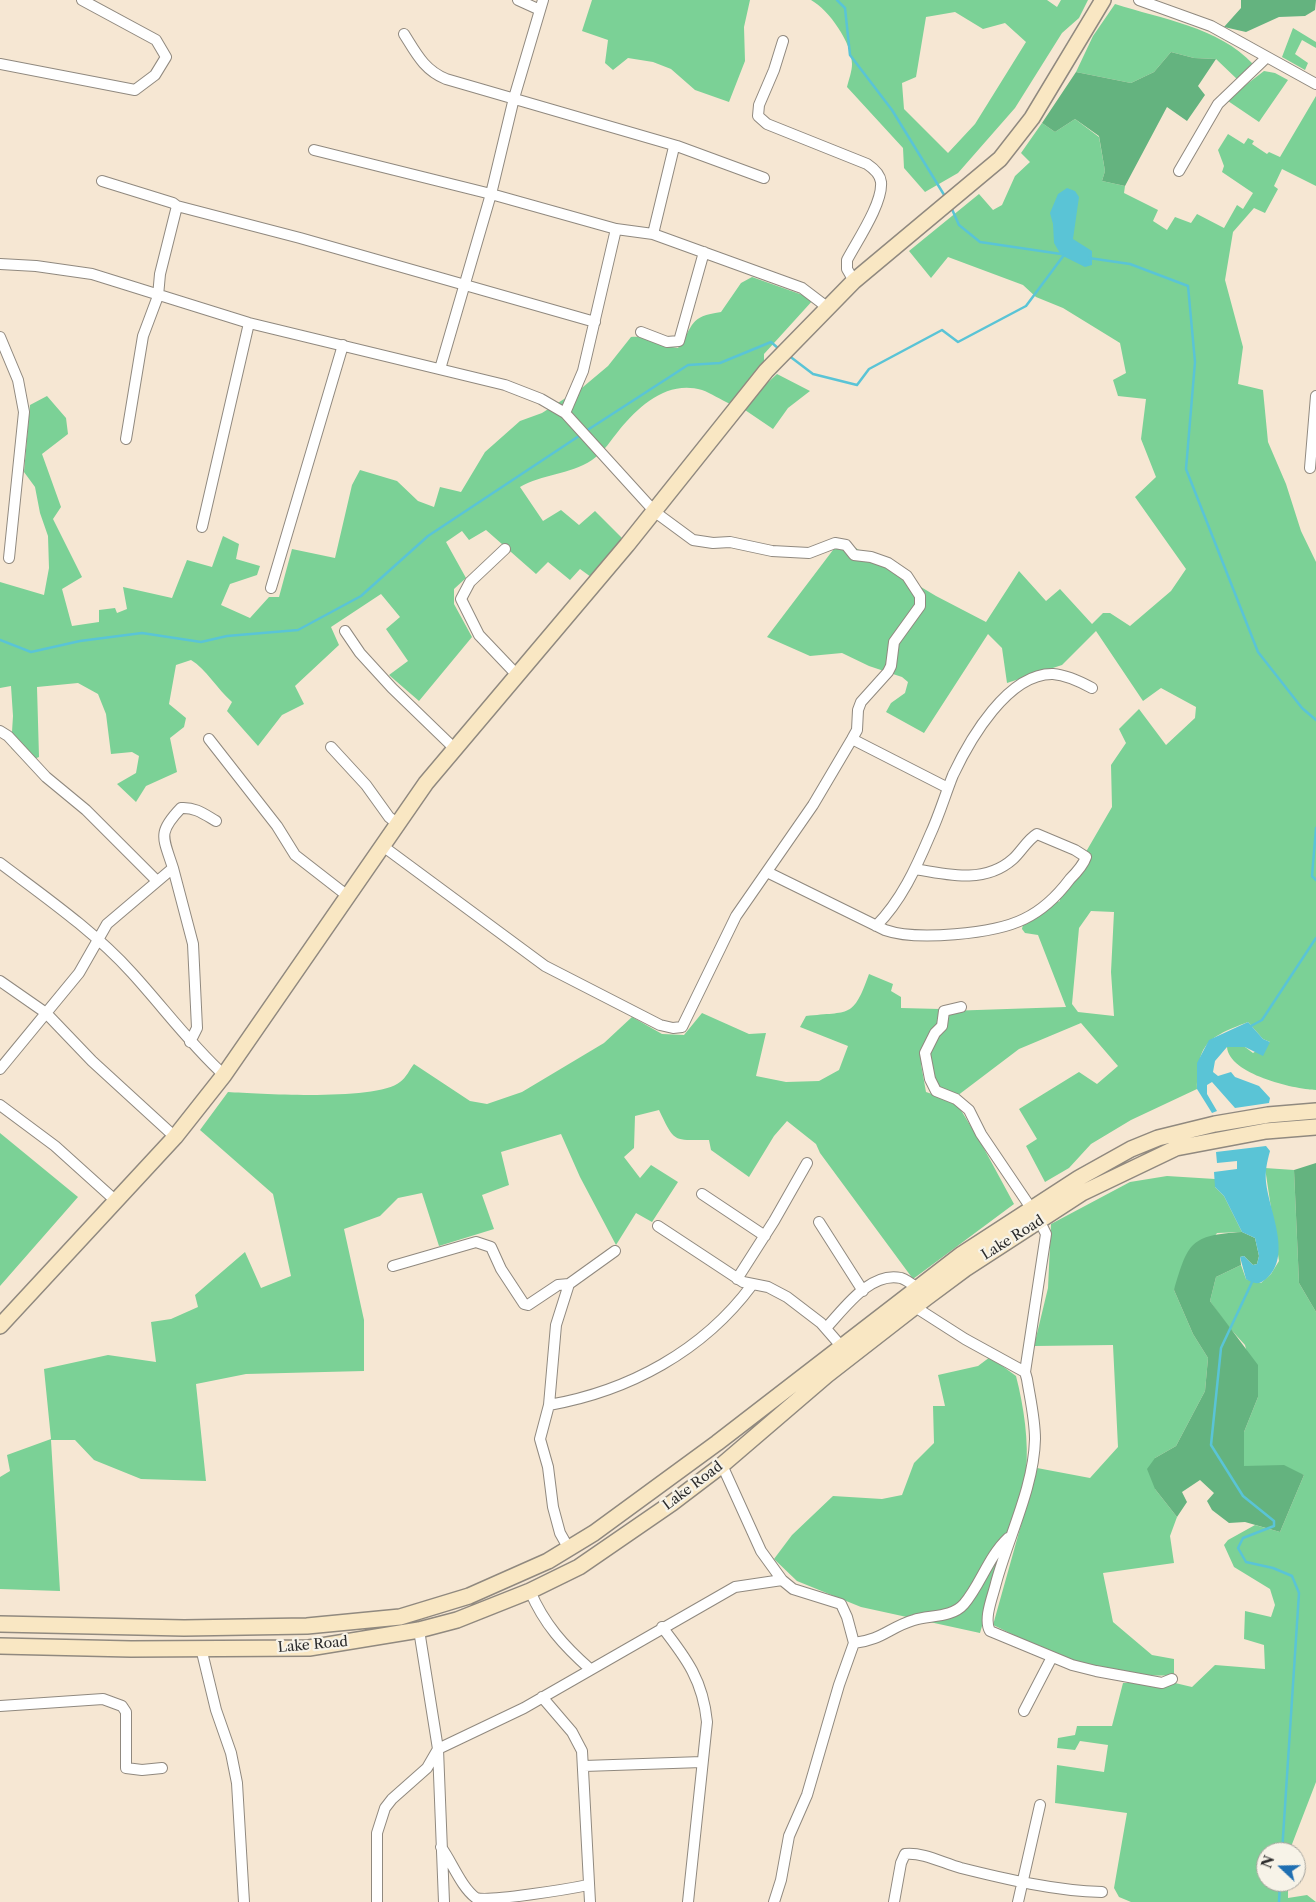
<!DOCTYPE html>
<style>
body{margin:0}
#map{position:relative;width:1316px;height:1902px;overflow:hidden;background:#f6e7d3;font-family:"Libre Caslon Text",serif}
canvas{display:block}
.north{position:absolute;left:1256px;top:1842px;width:50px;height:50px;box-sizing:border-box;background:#f7f3e8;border:1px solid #a5a39c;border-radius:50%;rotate:291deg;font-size:14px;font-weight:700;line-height:20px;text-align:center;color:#2b2b2b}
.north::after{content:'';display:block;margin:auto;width:18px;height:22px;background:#1f6fb2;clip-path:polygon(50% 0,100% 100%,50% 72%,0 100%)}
</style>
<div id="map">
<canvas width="1316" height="1902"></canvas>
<div class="north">N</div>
</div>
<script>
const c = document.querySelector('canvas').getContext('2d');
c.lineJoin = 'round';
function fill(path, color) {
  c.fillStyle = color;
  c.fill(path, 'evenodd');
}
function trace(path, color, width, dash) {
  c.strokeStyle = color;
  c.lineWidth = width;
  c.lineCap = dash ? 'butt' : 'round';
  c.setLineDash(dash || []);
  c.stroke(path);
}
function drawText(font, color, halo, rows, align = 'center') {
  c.font = font + ' "Libre Caslon Text",serif';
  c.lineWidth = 4.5;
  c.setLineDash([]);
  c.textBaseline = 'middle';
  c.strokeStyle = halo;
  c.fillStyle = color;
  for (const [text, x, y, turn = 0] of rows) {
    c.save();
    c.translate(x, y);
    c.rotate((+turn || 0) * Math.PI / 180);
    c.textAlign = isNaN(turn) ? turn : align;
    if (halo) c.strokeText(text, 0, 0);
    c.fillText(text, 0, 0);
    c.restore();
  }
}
fill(new Path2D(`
 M592 0H750L744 27 745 61 729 102 695 90 671 69 653 62 628 58 613 70 605 63 608 40 582 31Z
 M811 0H1047L1057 7 1061 0H1088L1079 18 1062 33 1015 108 958 173 925 192 904 168 903 148 847 87C849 79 852 71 852 64 852 43 829 10 811 0ZM955 12 983 29 1005 23 1026 42 975 124 948 153 904 109 902 83 916 77 926 17Z
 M1115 4C1161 19 1219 27 1253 64L1239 81 1216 59 1194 58 1171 52 1154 72 1131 83 1076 72 1093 36Z
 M1293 28 1316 42V48L1302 40 1295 54 1308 63 1305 70 1282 57Z
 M1264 71 1275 73 1288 80 1259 122 1228 101 1230 97Z
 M1316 96V186L1282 169 1274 186 1278 189 1265 213 1254 208 1233 232 1225 280 1243 347 1238 384 1263 390 1268 442 1286 484 1301 531 1316 562V1090C1293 1089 1229 1074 1227 1047H1245L1253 1053 1270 1042 1263 1039 1248 1022C1207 1038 1198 1042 1197 1089L1131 1120 1091 1144 1069 1168 1045 1182 1026 1146 1037 1139 1019 1109 1079 1072 1097 1084 1118 1066 1081 1023 1019 1049 957 1096 938 1087 927 1055 948 1011 1066 1007 1038 935 1025 933 1022 929C1025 912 1045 907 1060 901L1057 891 1076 869 1112 807 1111 765 1126 743 1119 729 1139 709 1166 745 1195 718 1196 707 1161 688 1143 701 1096 631 1062 665 1007 683 1002 648 988 634 924 733 886 712 891 703 905 693 908 682 902 677 869 666 842 653 810 656 767 637 836 546 849 544 936 596 986 622 1019 571 1046 601 1060 589 1092 624 1103 613H1110L1130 626 1171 591 1186 569 1135 497 1156 477 1141 439 1146 399 1118 396 1113 380 1126 373 1120 343 1063 308 1036 297 1023 285 948 257 931 278 909 251 979 194 993 210 1002 205 1015 176 1030 162 1021 153 1042 123 1055 132 1075 119 1099 137 1105 171 1102 181 1125 186 1124 193 1158 210 1153 221 1167 230 1175 217 1191 223 1197 214 1224 228 1237 205 1243 209 1253 193 1222 172 1224 166 1218 150 1228 134 1244 144 1248 138 1254 141 1252 144 1267 154 1269 152 1280 157ZM1091 911 1114 912 1111 972 1114 1016 1078 1012 1072 1004 1079 928Z
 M752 277 814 299 764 354V361L730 404C721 400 711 393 702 390 668 380 640 405 620 429 611 440 604 452 592 460 569 475 542 474 520 487L543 521 561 510 579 525 595 511 622 538 591 577 580 569 570 580 548 562 536 574 486 530 469 540 462 531 446 542 466 578 454 589V604L472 637 419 701 389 675 408 661 386 629 400 617 381 594 331 627 339 645 295 686 304 704 282 715 258 746 227 711 232 702C217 689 206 669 191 660L176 665 169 704 186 718 184 727 170 738 177 772 146 786 136 802 117 784 136 773 139 756 132 752 111 754 106 714 98 694 78 683 37 687 39 757 27 762 11 748 13 716 11 686 0 688V582L44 595 49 568 48 536 40 513 35 487 24 472 30 405 47 396 66 418 68 434 42 454 61 507 53 519 82 577 62 589 72 626 99 622V610L115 608 117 613 127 609 123 587 172 598 187 560 212 567 223 536 239 544 236 559 260 566 257 575 230 584 221 605 250 618 269 597H279L292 549 335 558 352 485 360 470 397 481 418 501 434 507 440 487 461 492 485 452 520 421 542 413 583 387 608 366 631 337C648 335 660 346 678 348 695 324 688 317 721 312L741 283Z
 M777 374 810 391 788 408 773 429 745 410 763 387Z
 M869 974 893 984 891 991 901 997V1008L940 1009 939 1026 922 1048 921 1064 926 1092 956 1102 981 1143 1014 1204 913 1279 820 1153 816 1144 787 1121 774 1136 749 1177 711 1150 709 1140C672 1140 675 1143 659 1110L635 1116 634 1148 624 1157 640 1178 651 1165 678 1182 652 1222 636 1213 616 1245 580 1177 561 1134 501 1152 509 1185 482 1195 494 1229 439 1246 422 1193 398 1198 380 1216 344 1229 364 1320V1371L246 1374 196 1384 206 1481 141 1479 94 1460 75 1440H51L60 1591 0 1589V1477L10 1471 7 1455 51 1439 44 1369 108 1355 156 1362 151 1322 171 1319 198 1307 195 1295 245 1252 261 1288 291 1276 273 1194 200 1130 228 1092C261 1094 378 1101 400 1082 406 1078 410 1069 414 1064L470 1101 487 1104 522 1092 604 1043 632 1017 662 1034 684 1035 702 1013 749 1034 766 1033 756 1076 786 1082 819 1081 839 1070 848 1046 800 1027 806 1016C850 1011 853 1019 869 974Z
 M0 1133 78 1197 0 1286Z
 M1265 1168 1294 1170 1299 1283 1316 1312V1782L1289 1852H1266V1882H1288V1898L1307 1895 1316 1902H1131L1119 1897 1114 1888 1127 1813 1055 1803 1057 1765 1104 1772 1108 1745 1080 1741 1075 1750 1057 1748 1058 1738 1075 1735 1077 1726H1112L1123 1683H1175L1192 1687 1215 1665 1265 1669 1264 1645 1244 1639 1245 1611 1271 1617 1275 1605 1270 1589 1234 1567 1224 1545 1228 1540 1255 1525 1280 1532 1304 1475 1259 1466H1244V1432L1258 1397 1245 1345 1226 1324 1210 1301 1216 1277 1241 1265 1246 1279 1261 1283 1271 1274 1279 1261Z
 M1167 1176 1215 1179V1187L1224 1196 1242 1232 1217 1233 1174 1290 1193 1334 1208 1358 1205 1391 1176 1446 1155 1458V1489L1177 1517 1170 1536 1174 1563 1103 1573 1113 1622 1152 1655 1174 1659V1676C1160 1675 1145 1676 1131 1675 1085 1671 1035 1645 993 1625L1037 1468 1090 1478 1118 1447 1113 1345 1034 1346 1048 1288 1051 1224 1130 1182Z
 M990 1357 1016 1376C1024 1407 1029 1442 1026 1473L980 1633 861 1607 797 1581 774 1559 792 1535 833 1496 882 1499 902 1495 914 1463 934 1443 933 1406H945L938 1375 978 1366Z`), '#7bd196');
fill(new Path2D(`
 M1241 0H1316L1315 10 1305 16 1279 17 1246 32 1224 27 1241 8Z
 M1171 52 1194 58 1216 59 1198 86 1205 95 1187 121 1167 107 1125 186 1102 181 1105 171 1099 136 1075 119 1055 132 1042 123 1076 72 1131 83 1154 72Z
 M1316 1163V1312L1299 1283 1294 1170Z
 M1242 1232 1255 1238 1259 1256 1257 1264 1253 1265 1244 1256 1240 1257 1241 1265 1216 1277 1210 1301 1258 1365V1397L1244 1432V1466L1284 1465 1304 1475 1280 1532 1245 1522 1229 1523 1212 1510 1207 1501 1214 1493 1200 1480 1182 1492 1187 1502 1177 1517 1155 1489 1147 1469 1155 1458 1176 1446 1205 1391 1208 1358 1193 1334 1174 1290C1188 1243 1190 1235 1242 1232Z`), '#64b37f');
fill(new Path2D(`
 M1067 188 1075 191 1079 197 1073 239 1092 251V265L1085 267 1061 255 1054 243 1053 224 1050 213 1058 194Z
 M1248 1022 1263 1039 1270 1042 1263 1056 1245 1047H1227L1215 1061 1213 1072 1218 1076 1231 1072 1235 1077 1259 1086 1270 1098 1269 1103 1235 1108 1212 1082 1207 1085V1094L1217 1111 1212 1113 1197 1089V1063L1209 1040Z
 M1266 1146 1270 1151C1267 1162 1265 1171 1266 1182 1269 1211 1293 1256 1266 1279 1259 1285 1254 1284 1246 1279L1240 1257 1244 1256 1253 1265 1257 1264 1259 1256 1255 1238 1242 1232 1224 1196 1215 1187 1214 1172 1237 1169V1161L1217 1163 1216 1152Z`), '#5ac4d6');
trace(new Path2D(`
 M837 0 845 8 850 55 892 110 946 198
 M951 207 959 225 980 242 1061 254
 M1089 258 1130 264 1188 286 1195 362 1186 469 1258 652 1302 708 1316 720
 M788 355 813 374 857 385 869 369 942 330 958 342 1026 306 1064 255
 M586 431 688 365 720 363 771 342 779 349
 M0 640 31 652 80 641 142 633 201 642 227 636 298 630 361 596 428 536 582 434
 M1316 828 1312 876 1316 880
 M1251 1026 1262 1020 1316 938
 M1253 1280 1221 1348 1211 1445 1243 1496 1274 1521V1526L1243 1538 1238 1548 1246 1562 1273 1568 1292 1576 1299 1593 1282 1852
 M1279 1902 1280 1882`), '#5ac4d6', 2.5);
const street = new Path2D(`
 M518 0 540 10
 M1139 0 1211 26 1316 84
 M404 34C416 53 424 70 446 79L677 146 764 178
 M783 41 774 70 759 105 758 116 767 124 867 164C873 168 880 174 881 182 883 203 857 241 847 260V269L854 281
 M0 64 135 90 155 75 166 57 156 40 82 0
 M314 150 491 194 616 229 653 234 802 288 827 307
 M1179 171 1218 104 1266 58
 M102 181 173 203 177 206 160 274 158 296 143 336 126 439
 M177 206 300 238 595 322
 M653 234 674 147
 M0 264 36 266 92 274 249 323 505 385 541 399 565 413 655 512 693 540 713 543 730 542 772 551 809 553 835 543 846 545 854 555 871 557 888 563 907 576 920 596V606L894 642 891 666 888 672 861 702 858 710 857 730 852 739 813 805 736 916 682 1027 673 1028 660 1025 545 966 384 847
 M641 332 667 342 679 341 704 252
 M0 337 18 380 24 412 9 558
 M440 369 491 194 514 98 543 0
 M565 413 583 371 616 229
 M1310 468 1316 396
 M202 527 249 323
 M505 549 470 582 461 599 479 635 518 676
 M271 588 343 345
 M345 631 360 653 392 688 455 749
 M0 731 8 736 46 777 86 810 156 880
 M209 739 277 826 295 855 349 897
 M852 739 948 788
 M331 747 366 785 389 817 399 825
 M0 863C45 897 94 931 132 973 163 1007 190 1044 224 1075
 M173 868 193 944 197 1028 190 1042
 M767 872 885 930C916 941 994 934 1024 919 1043 910 1058 895 1070 879 1076 873 1083 866 1086 857L1075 850 1037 834C1027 840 1021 852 1013 859 985 884 948 875 915 869
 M876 926C901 901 916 868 930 835 939 816 945 795 953 775 970 739 1008 673 1053 674 1066 675 1081 682 1092 688
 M0 981 46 1013 92 1061 175 1137
 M961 1007 944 1011 942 1026 935 1033 925 1053 930 1079 936 1091 956 1099 969 1110 981 1134 1031 1208
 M0 1069 79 973 107 924 173 868C163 837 157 833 181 808 195 807 204 814 216 821
 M0 1105 55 1146 116 1201
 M702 1194 765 1236
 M819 1222 863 1291
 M658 1226 743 1282 768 1287 787 1297 821 1323 841 1346
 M393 1266 476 1242 491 1247 501 1269 524 1304 528 1305 558 1285 569 1284
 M737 1279 774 1221 807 1163
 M915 1307 965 1339 1025 1372 1027 1379C1030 1398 1035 1419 1035 1439 1034 1487 1008 1538 996 1583 993 1596 983 1619 990 1631L1072 1665 1096 1671 1162 1683 1172 1679
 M826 1328C844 1309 870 1271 901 1278 907 1280 912 1284 917 1288
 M1025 1372 1046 1234 1040 1222
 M549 1405C629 1391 703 1351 752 1285
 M722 1465 761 1551 782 1580
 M569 1549 560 1533 553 1507 548 1467 540 1439 549 1405 556 1325 569 1284 615 1251
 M530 1591C544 1624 564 1646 590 1669
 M662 1627C687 1659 703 1681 707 1722L688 1902
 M419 1630 438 1749 444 1902
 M854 1643C882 1640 890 1627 914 1620 929 1615 952 1618 964 1604 981 1584 988 1557 1008 1538
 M201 1648 216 1710 231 1753 237 1783 244 1902
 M542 1697 572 1732 582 1751 590 1902
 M0 1706 103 1699 122 1706 126 1712V1768L142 1770 162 1768
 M1024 1711 1052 1657
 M584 1766 702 1762
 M441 1847C452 1862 461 1887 476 1898 489 1902 569 1889 588 1885
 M377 1902V1833L385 1808 392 1799 427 1768 438 1749 524 1708 735 1587 782 1580 793 1589 841 1604 847 1617 854 1643 839 1685 807 1795 789 1836 781 1880 774 1902
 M894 1902 901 1863 905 1854C923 1852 943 1863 961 1868 1005 1879 1056 1891 1102 1892
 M1018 1902 1040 1805`);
const secondary = new Path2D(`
 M0 1326 175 1137 224 1075 426 783 627 545 766 371 854 281 1000 159 1032 118 1103 0
 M0 1624 184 1628 307 1626 400 1617 469 1596 548 1561 594 1533 717 1443 962 1254 1079 1178 1131 1149 1158 1138 1215 1124 1268 1115 1316 1111
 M0 1646 131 1649 309 1648 419 1630 457 1620 530 1591 579 1567 672 1503 722 1465 827 1375 926 1298 965 1269 1082 1193 1176 1148 1266 1131 1316 1127`);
trace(street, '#90897f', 12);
trace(secondary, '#90897f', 18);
trace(street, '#fff', 10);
trace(secondary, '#f9e7c3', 15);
drawText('14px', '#2b2b2b', '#f7f3e8', [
 ["Lake Road",1013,1238,-32],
 ["Lake Road",693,1486,-37],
 ["Lake Road",313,1645,-5]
]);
</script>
